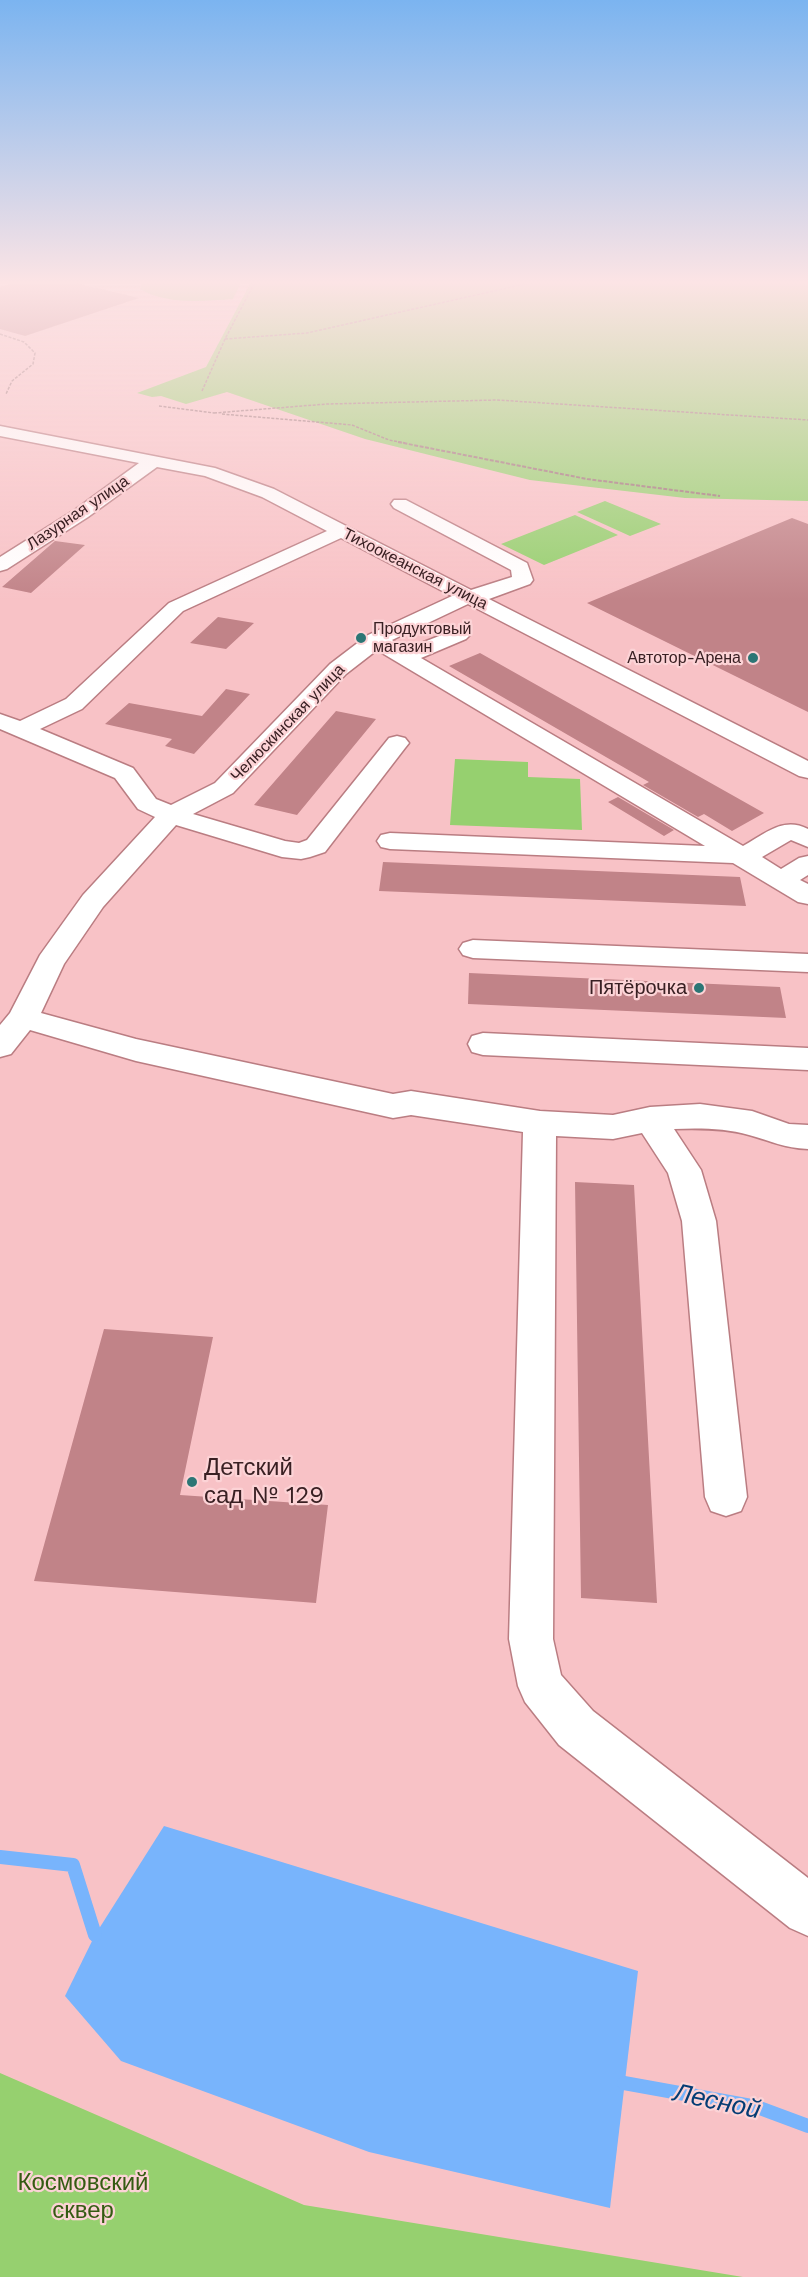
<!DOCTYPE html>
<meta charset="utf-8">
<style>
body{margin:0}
canvas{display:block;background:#f8c2c6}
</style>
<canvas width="808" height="2277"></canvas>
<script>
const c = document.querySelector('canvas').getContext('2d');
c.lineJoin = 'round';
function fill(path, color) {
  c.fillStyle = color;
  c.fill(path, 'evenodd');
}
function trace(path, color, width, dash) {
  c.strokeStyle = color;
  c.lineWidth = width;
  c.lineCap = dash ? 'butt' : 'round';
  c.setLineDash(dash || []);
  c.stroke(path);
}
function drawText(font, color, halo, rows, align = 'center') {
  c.font = font + ' "Work Sans",sans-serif';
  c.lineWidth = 4.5;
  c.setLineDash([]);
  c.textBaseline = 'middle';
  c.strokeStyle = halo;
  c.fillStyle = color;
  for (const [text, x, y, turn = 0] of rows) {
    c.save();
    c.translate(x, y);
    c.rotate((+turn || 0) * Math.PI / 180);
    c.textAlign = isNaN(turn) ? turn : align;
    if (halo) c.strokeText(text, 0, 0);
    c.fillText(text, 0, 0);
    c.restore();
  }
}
fill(new Path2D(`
 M143 282H241L233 299C202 301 168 305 140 289Z
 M251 282H808V501L685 498 530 480 365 439 227 392 186 404 161 396 152 397 137 393 206 367Z
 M605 501 661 524 630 536 577 512Z
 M575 515 618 535 544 565 501 544Z
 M455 759 528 762V777L580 779 582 830 450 825Z
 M0 2073 304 2205 743 2277H0Z`), '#96d06f');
fill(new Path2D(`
 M164 1826 638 1971 610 2208 369 2152 121 2061 65 1996 95 1935Z`), '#78b4fc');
trace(new Path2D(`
 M0 1857 73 1865 95 1935
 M624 2083 757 2107 808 2126`), '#78b4fc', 14);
fill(new Path2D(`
 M14 282H72L139 298 25 336 0 329V287Z
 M792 518 808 524V712L587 603Z
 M55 541 85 545 31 593 2 587Z
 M218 617 254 623 226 649 190 643Z
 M480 653 764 813 732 831 704 814 698 817 643 785 649 782 449 666Z
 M226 689 250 694 194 754 165 746 172 739 105 724 129 703 202 716Z
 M336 711 376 719 297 815 254 805Z
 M618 797 674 830 664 836 608 802Z
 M383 862 740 877 746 906 379 891Z
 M469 973 780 987 786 1018 468 1004Z
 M575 1182 634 1185 657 1603 581 1598Z
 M104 1329 213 1337 180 1495 328 1505 316 1603 34 1581Z`), '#c18388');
const minor = new Path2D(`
 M0 426 215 468 274 489 471 590 512 577 511 570 394 508 391 504 394 500H406L527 563 533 580 530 584 489 599 808 761V778L799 776 468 604 392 640 406 649 452 631 459 629 466 631 470 635 466 639 421 658 743 846C765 834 783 816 808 829V847L791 840 762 857 781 869 799 858 808 856V875L800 880 808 884V904L798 902 733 863 390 849 381 847 377 841 381 835 390 833 705 846 377 650 346 674 233 793 193 814 285 841 299 843 307 840 389 738 397 736 405 738 409 743 405 748 325 852 310 857 301 859 282 857 176 825 103 907 64 964 41 1013 136 1039 393 1094 411 1091 540 1111 613 1115 650 1107 700 1104 752 1111 789 1124 808 1125V1149C784 1148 771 1141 749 1135 725 1128 699 1128 674 1129L701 1170 716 1221 747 1497 741 1511 726 1516 711 1511 705 1497 682 1221 668 1173 642 1133 613 1139 556 1136 553 1639 561 1675 593 1711 808 1878V1936L790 1928 559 1745 525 1702 518 1686 509 1639 523 1132 411 1115 393 1118 136 1061 30 1030 11 1054 0 1057V1025L10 1013 40 955 83 895 155 817 138 809 115 778 0 729V714L20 721 66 699 169 603 327 531 262 497 205 476 157 467 88 517 7 569 0 571V557L76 509 139 463 0 436ZM341 538 452 596 368 635 330 664 215 783 171 805 156 799 133 768 40 729 82 709 183 611Z
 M473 940 808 954V972L473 958 463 955 459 949 463 943Z
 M483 1033 808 1048V1070L483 1055 472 1052 468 1044 472 1036Z`);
trace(minor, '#ba7d82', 3);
trace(new Path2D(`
 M0 334 24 342 35 353 33 364 12 381 6 394
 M225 339 307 333 534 282
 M202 391 225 339 255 282
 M159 406 214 413
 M214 413 327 404 497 400 808 420
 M222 414 352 425 389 440 405 443`), '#9d7578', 1.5, [3, 1.5]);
trace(new Path2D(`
 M398 442 587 479 720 496`), '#9d7578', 2, [4, 1.5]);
fill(minor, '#fff');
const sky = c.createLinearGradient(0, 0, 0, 601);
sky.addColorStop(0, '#7bb4f0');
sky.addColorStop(0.47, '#fce4e5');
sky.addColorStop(1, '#fce4e500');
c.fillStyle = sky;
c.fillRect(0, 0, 808, 601);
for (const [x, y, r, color] of [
 [361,638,6,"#2c7675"],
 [753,658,6,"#2c7675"],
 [699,988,6,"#2c7675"],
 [192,1482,6,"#2c7675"]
]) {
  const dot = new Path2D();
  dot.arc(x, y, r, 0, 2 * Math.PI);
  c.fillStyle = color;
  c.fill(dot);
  trace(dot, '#fcd3d6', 2);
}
drawText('16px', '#392023', '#fcd3d6', [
 ["Лазурная улица",78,513,-34],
 ["Тихоокеанская улица",415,569,27],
 ["Челюскинская улица",288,723,-46]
]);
drawText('16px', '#392023', '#fcd3d6', [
 ["Продуктовый",373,629],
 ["магазин",373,647],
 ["Автотор-Арена",741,658,"right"]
], 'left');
drawText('20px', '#392023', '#fcd3d6', [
 ["Пятёрочка",687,988]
], 'right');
drawText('24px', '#392023', '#fcd3d6', [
 ["Детский",204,1468],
 ["сад № 129",204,1496]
], 'left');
drawText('24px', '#345b12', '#fcd3d6', [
 ["Космовский",83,2183],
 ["сквер",83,2211]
]);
drawText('italic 26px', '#043c74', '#fcd3d6', [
 ["Лесной",717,2102,12]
]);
</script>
